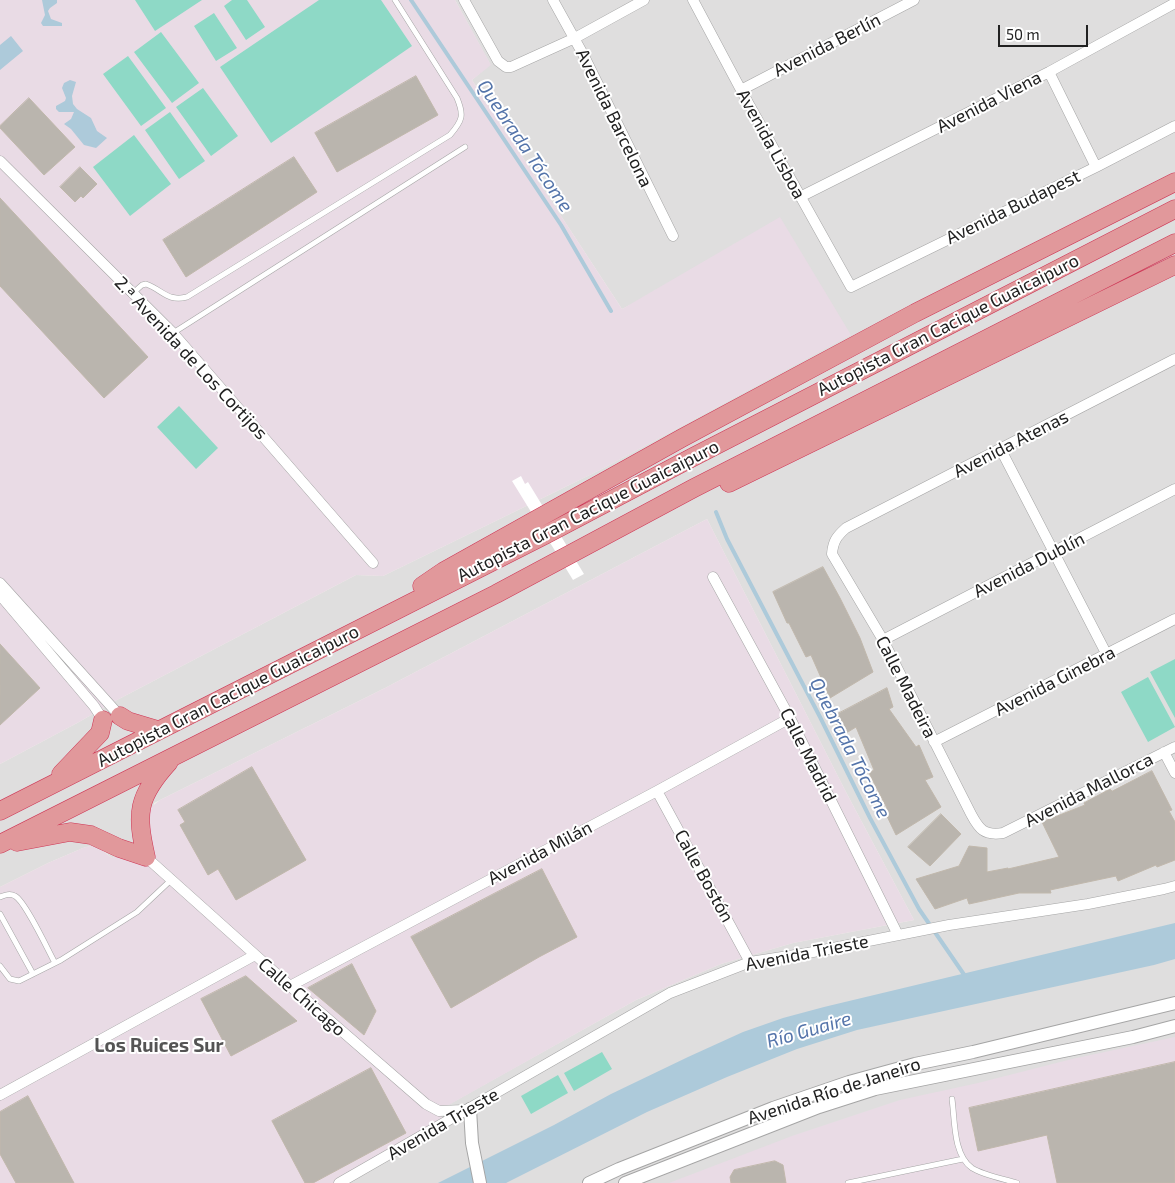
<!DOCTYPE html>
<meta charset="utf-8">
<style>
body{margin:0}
#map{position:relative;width:1175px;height:1183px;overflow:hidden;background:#f1efe9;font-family:"Exo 2",sans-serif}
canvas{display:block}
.scale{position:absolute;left:998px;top:25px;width:90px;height:22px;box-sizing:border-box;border:2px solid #212121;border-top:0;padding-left:6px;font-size:15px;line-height:18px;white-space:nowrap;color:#212121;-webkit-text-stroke:4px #fff;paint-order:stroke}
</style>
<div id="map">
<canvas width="1175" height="1183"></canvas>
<div class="scale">50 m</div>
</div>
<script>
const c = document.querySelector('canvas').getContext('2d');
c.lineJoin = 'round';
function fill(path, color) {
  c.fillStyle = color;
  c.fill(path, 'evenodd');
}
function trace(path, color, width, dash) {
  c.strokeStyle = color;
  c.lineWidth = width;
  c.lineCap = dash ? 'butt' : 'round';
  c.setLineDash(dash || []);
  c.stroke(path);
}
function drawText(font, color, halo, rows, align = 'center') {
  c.font = font + ' "Exo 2",sans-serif';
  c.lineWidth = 4;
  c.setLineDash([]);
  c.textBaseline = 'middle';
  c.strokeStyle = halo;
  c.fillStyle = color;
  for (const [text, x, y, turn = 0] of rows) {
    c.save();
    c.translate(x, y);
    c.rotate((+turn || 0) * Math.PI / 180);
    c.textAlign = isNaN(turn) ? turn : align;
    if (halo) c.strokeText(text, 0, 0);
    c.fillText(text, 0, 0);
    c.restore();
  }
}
fill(new Path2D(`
 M455 0H1175V1183H341L446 1124 437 1111 636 1000 721 964 793 943 914 920 847 794 707 519 385 688 160 800 154 803 149 839 112 858 104 851 90 846 83 848 48 863 0 887V764L79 722 117 700 356 575 383 576 600 470 850 335 632 304 622 309 472 80 490 64Z`), '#dfdede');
fill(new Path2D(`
 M0 0H455L491 65 472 80 622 309 780 217 851 335 600 470 383 576 356 575 117 700 79 722 0 764Z
 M707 519 847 794 914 920 793 943 721 964 636 1000 438 1111 446 1125 341 1183H0V887L48 863 83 848 90 846 98 847 112 858 149 839 145 824 150 808 160 800 385 688Z
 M1175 1037V1183H669L792 1136 900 1100 978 1083 1072 1059Z`), '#e9dbe5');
fill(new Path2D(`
 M135 0H202L155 31Z
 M232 0H247L265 27 246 40 224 6Z
 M319 0H381L412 46 271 143 220 67Z
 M214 13 237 48 216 61 194 26Z
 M161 32 199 83 172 103 134 52Z
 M128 56 166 108 141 126 103 74Z
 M203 88 238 136 211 156 176 107Z
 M170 112 205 161 179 179 145 130Z
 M134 135 171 184 130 216 93 167Z
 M179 406 218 448 196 469 157 427Z
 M1175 659V718L1150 672Z
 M1148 677 1175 727 1148 742 1121 692Z
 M602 1052 612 1069 574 1091 564 1073Z
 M558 1075 568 1093 531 1114 521 1096Z`), '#8ed9c6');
fill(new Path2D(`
 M42 0H57V3L50 8 48 11 51 19 62 23V26H43L41 23 45 15Z
 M11 36 23 51 0 70V45Z
 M70 80 76 82 72 96 73 104 77 109 91 118 97 131 107 138 96 148 84 145 71 129 64 124 71 119 74 112H59L56 109V106L65 101 66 98 62 88 64 83Z
 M1175 923V959L1154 965 857 1030 797 1049 727 1077 647 1112 506 1183H438L554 1125 611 1094 688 1057 743 1032 783 1018 824 1007Z`), '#adcada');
fill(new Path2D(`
 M521 476 525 484 528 482 584 574 573 580 512 481Z`), '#fff');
trace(new Path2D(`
 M411 0 561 225 611 311
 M716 512 727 539 820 717 870 818 919 909 965 976`), '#adcada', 4);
const building = new Path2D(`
 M416 76 438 115 337 172 315 133Z
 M29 98 75 147 44 175 0 128V126Z
 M294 157 317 192 186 277 163 240Z
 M80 167 97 184 83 198 81 196 75 202 60 187Z
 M0 198 148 357 104 398 0 286Z
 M823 567 840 598 860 638 873 672 830 698 811 655 806 657 789 623H787L773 592Z
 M0 644 40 688 0 725Z
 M887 688 893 707 889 709 916 747 919 745 933 777 925 780 941 807 896 835 884 810 887 808 869 773 874 770 856 727 843 735 832 717Z
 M252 767 306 860 236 900 218 869 208 875 180 825 185 822 178 810Z
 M1152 771 1172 810 1169 811 1175 822V860L1157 867 1156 865 1118 881 1116 876 1050 890 1051 893H1019L969 904 967 898 935 909 916 879 959 866 969 846 987 848V872L1008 868V869L1059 857 1042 822 1085 805 1084 803 1110 789 1112 791Z
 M941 814 961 834 930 866 908 847Z
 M542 869 577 937 539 957 451 1008 411 937Z
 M352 964 376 1011 364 1035 308 988Z
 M246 976 297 1021 231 1056 201 999Z
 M1175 1062V1183H1057L1047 1135 978 1151 969 1108Z
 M371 1068 406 1133 313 1183H305L272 1121Z
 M28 1096 74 1183H16L0 1154V1112Z
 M775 1161 783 1165 786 1183H731L730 1177 734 1170Z`);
fill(building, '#bab5ae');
trace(building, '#c1b8ac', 1);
const service = new Path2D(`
 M133 293 142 285 146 284C163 290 167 302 187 297L450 135C463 120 464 115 457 98L395 0
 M173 333 465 147
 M0 897C5 895 10 893 15 896 25 901 48 950 55 963
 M0 914 33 974
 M0 966 10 979 19 981 61 960 137 912 171 880
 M952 1099C955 1120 953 1155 972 1168 983 1175 1004 1179 1017 1183
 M848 1183 963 1159`);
const minor = new Path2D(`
 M464 0 498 61 506 67H511L575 38 644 0
 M553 0 584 56 673 236
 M693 0 741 90 851 287 1096 167 1175 126
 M1049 72 1096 167
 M741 90 914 0
 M0 161 173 333 373 563
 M800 197 1049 72 1175 3
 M1175 359 846 528C837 536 833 541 832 554L883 640 971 814C979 829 984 836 1003 833L1175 747
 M1001 450 1107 655
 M713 577 790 718 898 935
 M0 583 120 716
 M0 595 94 706 103 720
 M883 640 1175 489
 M934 742 1175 619
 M1164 752 1175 773
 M657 791 750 962
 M146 857 290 986 426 1104 439 1111 464 1110
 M290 986 657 791 790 718
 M0 1095 255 955
 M339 1183 670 993 750 962 808 953 949 925 1088 904 1164 889 1175 886`);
const tertiary = new Path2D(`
 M470 1109 472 1143 480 1183
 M589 1183 619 1169 773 1108 849 1082 915 1064 973 1052 1175 1003
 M625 1183 819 1107 875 1089 1133 1037 1175 1026`);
const motorway = new Path2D(`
 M729 483 1175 265
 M422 586 444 571 682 438 915 313 1175 182
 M120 716 128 721 158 730
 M61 774 100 733 103 720
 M0 811 545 535 695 456 1175 209
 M17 842 70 832 91 835 119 848 146 857
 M0 844 496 594 694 488 1175 243
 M146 857C136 813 137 797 169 762`);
trace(service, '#a5a5a5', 6);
trace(minor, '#a5a5a5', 11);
trace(tertiary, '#a5a5a5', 14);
trace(motorway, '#ce3756', 19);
trace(service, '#fff', 5);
trace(minor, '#fff', 10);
trace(tertiary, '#fff', 12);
trace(motorway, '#e1989b', 18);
drawText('18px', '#212121', '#fff', [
 ["Avenida Berlín",827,45,-27],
 ["Avenida Viena",989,102,-27],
 ["Avenida Barcelona",614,118,64],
 ["Avenida Lisboa",771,144,61],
 ["Avenida Budapest",1013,207,-26],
 ["Autopista Gran Cacique Guaicaipuro",948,325,-27],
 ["2.ª Avenida de Los Cortijos",191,358,47],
 ["Avenida Atenas",1011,444,-27],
 ["Autopista Gran Cacique Guaicaipuro",588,511,-27],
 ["Avenida Dublín",1029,565,-27],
 ["Avenida Ginebra",1055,681,-27],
 ["Calle Madeira",906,687,63],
 ["Autopista Gran Cacique Guaicaipuro",228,696,-27],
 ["Calle Madrid",808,755,63],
 ["Avenida Mallorca",1089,790,-27],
 ["Avenida Milán",540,853,-28],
 ["Calle Bostón",704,876,61],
 ["Avenida Trieste",807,953,-11],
 ["Calle Chicago",302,997,41],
 ["Avenida Río de Janeiro",834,1091,-18],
 ["Avenida Trieste",443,1124,-30]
]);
drawText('italic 19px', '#5474aa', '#fff', [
 ["Quebrada Tócome",525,146,56],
 ["Quebrada Tócome",850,748,63],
 ["Río Guaire",809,1030,-16]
]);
drawText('bold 19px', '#545454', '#fff', [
 ["Los Ruices Sur",159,1046]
]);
</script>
